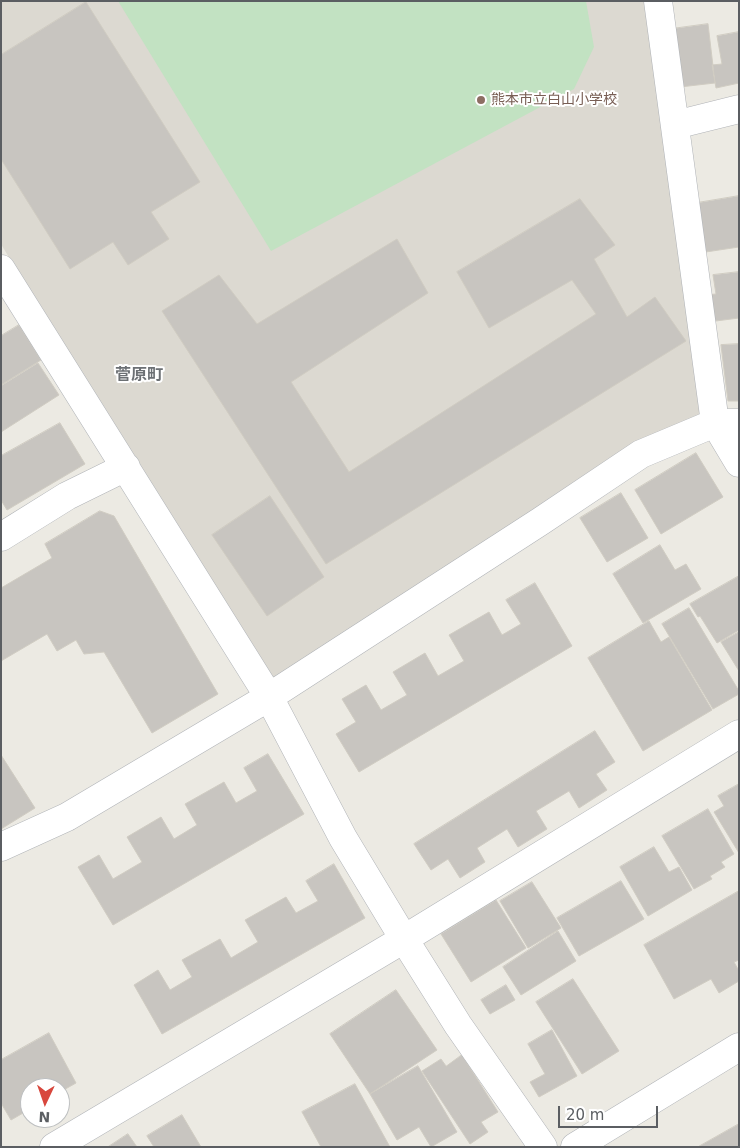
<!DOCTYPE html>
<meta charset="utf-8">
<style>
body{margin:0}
#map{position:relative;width:740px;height:1148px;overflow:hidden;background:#eceae3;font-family:"DejaVu Sans",sans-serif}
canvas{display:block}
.frame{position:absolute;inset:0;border:2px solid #5b5e62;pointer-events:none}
.north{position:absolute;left:20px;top:1078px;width:50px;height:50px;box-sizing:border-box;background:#fff;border:1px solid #bdbfc0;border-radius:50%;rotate:183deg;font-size:14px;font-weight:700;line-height:20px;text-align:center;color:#5b5e62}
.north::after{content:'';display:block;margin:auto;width:18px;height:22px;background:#d8473d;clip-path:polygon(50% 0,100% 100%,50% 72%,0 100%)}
.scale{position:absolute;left:558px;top:1106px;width:100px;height:22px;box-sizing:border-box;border:2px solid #5b5e62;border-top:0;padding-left:6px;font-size:15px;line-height:18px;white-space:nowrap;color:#5b5e62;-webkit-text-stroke:4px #fff;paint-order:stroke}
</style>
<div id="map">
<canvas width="740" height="1148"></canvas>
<div class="frame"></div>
<div class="north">N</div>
<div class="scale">20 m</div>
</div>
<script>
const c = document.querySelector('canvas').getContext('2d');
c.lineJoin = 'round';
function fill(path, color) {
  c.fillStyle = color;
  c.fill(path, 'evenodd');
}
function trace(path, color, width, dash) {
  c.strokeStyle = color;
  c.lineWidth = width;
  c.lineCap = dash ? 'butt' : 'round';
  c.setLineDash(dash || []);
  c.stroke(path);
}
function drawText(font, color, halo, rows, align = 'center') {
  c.font = font + ' "DejaVu Sans","Noto Sans JP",sans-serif';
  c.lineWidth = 4;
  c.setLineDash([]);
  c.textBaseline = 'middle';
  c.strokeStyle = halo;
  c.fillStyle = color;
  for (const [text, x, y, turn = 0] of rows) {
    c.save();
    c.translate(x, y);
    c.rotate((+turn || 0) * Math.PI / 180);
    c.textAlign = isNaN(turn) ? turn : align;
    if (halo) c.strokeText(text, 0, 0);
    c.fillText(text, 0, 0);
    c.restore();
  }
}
fill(new Path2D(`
 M1 1H657L715 423 269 697 1 244Z`), '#dcd9d1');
fill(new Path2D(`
 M118 1H586L594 47 574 89 271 251Z`), '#c2e2c2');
const building = new Path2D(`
 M86 2 200 182 151 212 169 239 128 265 113 242 70 269 1 159V55Z
 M708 24 715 83 671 88 664 30Z
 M739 32V83L716 88 712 65 722 64 717 36Z
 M739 196V247L699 253 691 204Z
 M580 199 615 245 594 259 627 317 655 297 686 341 326 564 162 311 219 275 257 324 397 239 428 293 291 382 349 472 596 314 572 280 489 328 457 272Z
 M739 272V318L708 322 705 295 716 294 713 275Z
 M19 325 41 360 1 385V336Z
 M739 344V401H728L721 345Z
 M38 363 59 395 1 432V386Z
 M60 423 85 464 7 510 1 500V456Z
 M696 453 723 497 661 534 635 490Z
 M621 493 648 538 607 562 580 518Z
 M270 496 324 577 267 616 212 535Z
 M100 511 114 516 218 694 152 733 104 652 84 654 76 640 57 651 47 634 1 661V588L52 558 45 544Z
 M660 545 675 570 686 564 701 589 643 623 613 574Z
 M739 576V630L717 643 700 616 698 617 690 604Z
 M535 583 572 646 359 772 336 734 356 722 342 699 366 685 381 710 407 695 393 672 425 653 438 676 464 661 449 635 489 612 502 635 521 624 506 600Z
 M689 608 739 691V694L713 709 662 624Z
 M649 621 661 642 669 637 712 710 643 751 588 658Z
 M739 632V671L721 642Z
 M595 731 615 762 596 774 607 790 579 808 569 791 536 811 547 829 518 847 507 829 477 848 485 862 460 878 448 859 431 870 414 844Z
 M268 754 304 814 113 925 78 867 99 855 113 879 142 862 127 837 161 817 174 839 197 825 185 804 224 782 236 803 257 791 244 768Z
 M1 755 35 808 1 829Z
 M739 784V853L714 812 724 806 718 796Z
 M708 809 734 854 721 862 725 867 710 876 712 879 694 889 662 836Z
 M654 847 669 872 679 867 692 890 648 916 620 867Z
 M334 864 365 918 162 1034 134 985 158 970 170 990 192 977 182 960 220 939 231 958 258 942 245 920 286 897 296 913 318 901 306 881Z
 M621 881 644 919 579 956 557 918Z
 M532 882 561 928 528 948 500 901Z
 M739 891V960L734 962 739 971V981L719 993 711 979 674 999 644 945Z
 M496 900 526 948 471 982 441 934Z
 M558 931 576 961 521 995 503 967Z
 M573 979 619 1051 582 1074 536 1002Z
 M506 985 515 1000 490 1014 481 1000Z
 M396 990 437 1050 370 1094 330 1034Z
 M552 1030 577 1076 539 1097 530 1082 545 1074 528 1044Z
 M49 1033 76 1083 60 1092V1088H30V1109L11 1120 1 1103V1060Z
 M462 1055 498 1112 481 1122 488 1132 470 1144 422 1071 441 1059 446 1066Z
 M418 1066 457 1132 431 1147 419 1127 397 1140 370 1094Z
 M355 1084 390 1147H321L302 1112Z
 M182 1115 201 1147H154L147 1136Z
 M739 1124V1147H698Z
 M128 1134 137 1147H108Z`);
fill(building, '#c8c5c0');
trace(building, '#d0ccc2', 1);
const minor = new Path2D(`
 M658 1 715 423 739 463
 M675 125 739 109
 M1 269 269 697 343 838 404 939 458 1025 543 1147
 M1 537 67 496 126 467
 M1 847 67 817 269 697 541 521 641 454 715 423H739
 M54 1147 404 939 739 734
 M575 1147 739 1047`);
trace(minor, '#b0b3b7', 29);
trace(minor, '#fff', 28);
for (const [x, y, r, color] of [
 [481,100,5,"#8d6e63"]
]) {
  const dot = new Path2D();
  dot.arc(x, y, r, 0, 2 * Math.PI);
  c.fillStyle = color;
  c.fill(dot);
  trace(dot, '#fff', 2);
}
drawText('14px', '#785e54', '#fff', [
 ["熊本市立白山小学校",491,100]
], 'left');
drawText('bold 16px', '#6c7074', '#fff', [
 ["菅原町",139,376]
]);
</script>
